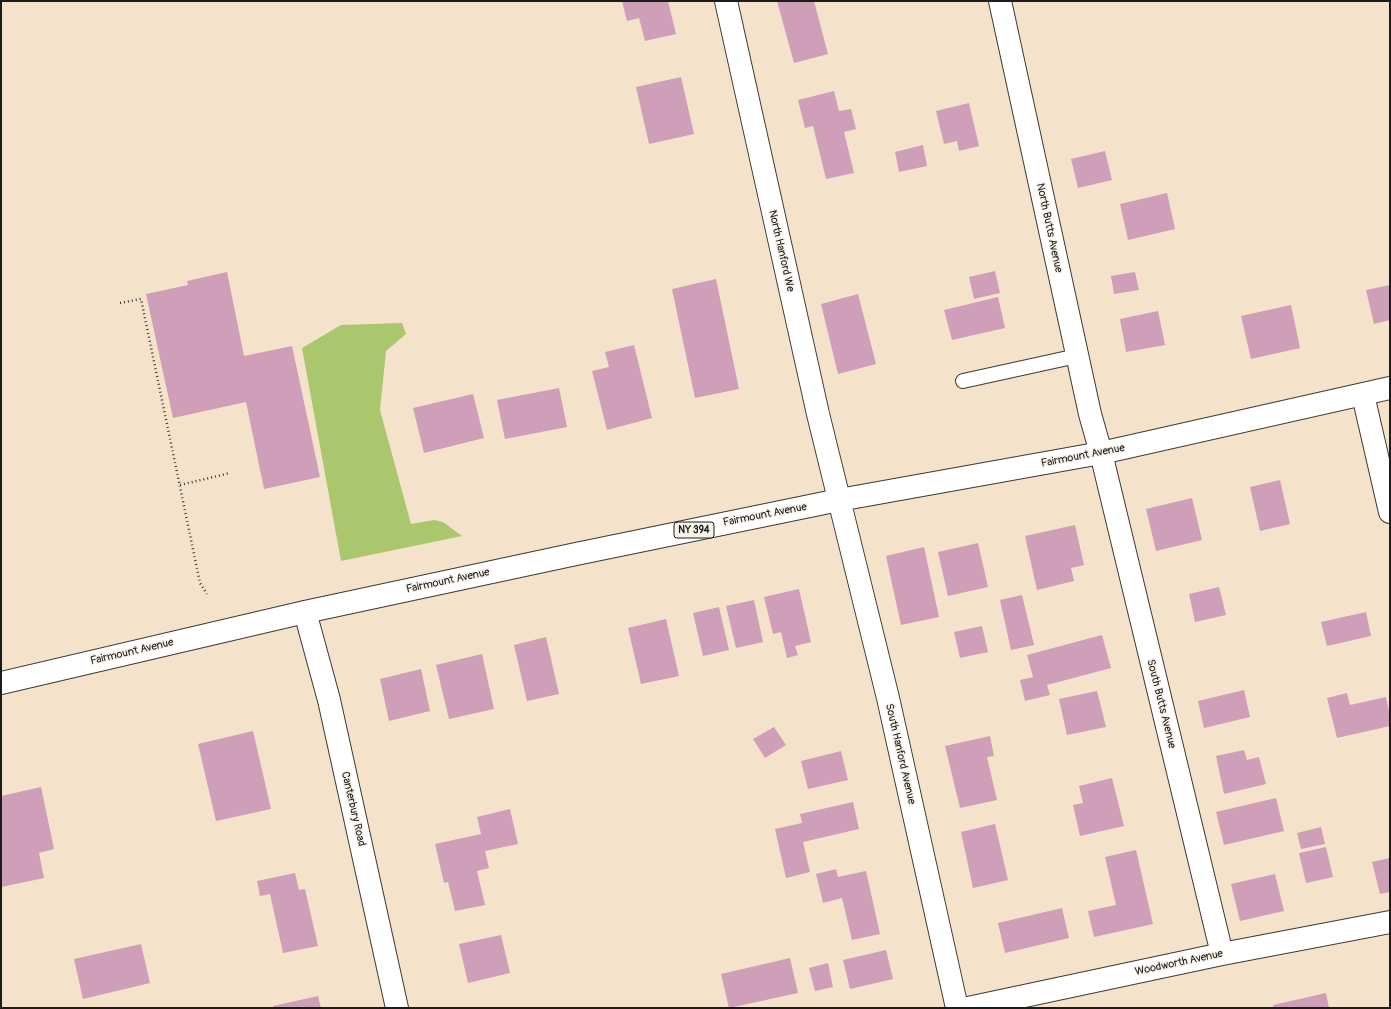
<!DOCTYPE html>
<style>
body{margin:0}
#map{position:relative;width:1391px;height:1009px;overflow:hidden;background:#f4e2ca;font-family:Pangolin,sans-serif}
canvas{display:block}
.frame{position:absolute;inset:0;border:2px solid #1c1c1c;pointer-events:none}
</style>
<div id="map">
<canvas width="1391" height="1009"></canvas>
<div class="frame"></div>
</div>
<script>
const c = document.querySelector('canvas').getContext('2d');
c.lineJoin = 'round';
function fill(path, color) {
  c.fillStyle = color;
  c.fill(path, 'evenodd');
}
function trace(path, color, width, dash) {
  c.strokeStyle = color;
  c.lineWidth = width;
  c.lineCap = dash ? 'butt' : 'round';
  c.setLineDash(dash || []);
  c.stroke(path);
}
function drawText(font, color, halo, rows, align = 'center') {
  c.font = font + ' Pangolin,sans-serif';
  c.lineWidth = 3;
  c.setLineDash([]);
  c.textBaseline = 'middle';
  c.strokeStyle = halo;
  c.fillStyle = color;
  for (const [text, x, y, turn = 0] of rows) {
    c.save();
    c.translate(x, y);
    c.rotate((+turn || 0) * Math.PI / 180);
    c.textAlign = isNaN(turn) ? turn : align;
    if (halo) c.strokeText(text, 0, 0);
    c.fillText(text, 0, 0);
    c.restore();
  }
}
fill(new Path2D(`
 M402 323 406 334 386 351 380 410 411 524 434 520 443 522 462 536 341 561 302 348 341 325Z`), '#abc76e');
fill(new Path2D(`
 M622 1H668L676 34 645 41 639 18 627 21Z
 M777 1H814L828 54 794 63Z
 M681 77 694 134 649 144 636 87Z
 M834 91 839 111 851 109 856 129 844 132 854 173 826 179 813 126 805 128 798 100Z
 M969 103 979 146 959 151 957 141 944 144 936 111Z
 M923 145 927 166 899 172 895 152Z
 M1105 151 1112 180 1078 188 1071 159Z
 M1167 193 1175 229 1128 240 1120 204Z
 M995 271 1000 293 974 299 969 277Z
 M227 272 244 356 292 346 320 477 264 489 246 402 173 418 146 294 188 285 187 281Z
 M1135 272 1139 290 1114 294 1111 276Z
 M716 279 739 389 695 398 672 289Z
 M1390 285V320L1374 324 1366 290Z
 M858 294 876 364 838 374 821 304Z
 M998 297 1005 328 952 340 944 310Z
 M1291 305 1300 348 1251 359 1241 316Z
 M1158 311 1165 345 1126 352 1120 319Z
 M634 345 652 418 607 430 592 371 609 367 605 352Z
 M559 388 567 427 505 439 497 400Z
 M473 394 484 438 424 453 413 408Z
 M1280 480 1290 524 1260 531 1250 487Z
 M1192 498 1202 540 1156 551 1146 509Z
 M1075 525 1084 565 1071 568 1074 581 1037 590 1025 536Z
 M978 543 988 587 948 596 938 552Z
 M924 547 939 617 901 625 886 556Z
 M1219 587 1226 615 1195 622 1189 594Z
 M799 589 811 642 795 646 798 655 787 658 781 632 773 634 764 597Z
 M1022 595 1034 645 1011 650 1000 600Z
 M754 600 763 642 736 648 726 606Z
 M719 607 729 650 703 656 693 613Z
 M1366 612 1371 636 1327 646 1321 622Z
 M666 619 679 676 641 684 628 628Z
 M982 626 988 652 960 658 954 632Z
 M1102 635 1111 668 1047 685 1050 695 1025 701 1020 680 1033 677 1027 655Z
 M546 637 559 694 527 701 514 645Z
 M482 654 494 709 449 719 436 665Z
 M421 669 430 711 389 721 380 679Z
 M1244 690 1250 717 1204 728 1198 701Z
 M1097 691 1106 727 1067 735 1059 699Z
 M1347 693 1350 705 1386 697 1390 716V726L1337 738 1327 698Z
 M774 727 786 745 765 758 753 739Z
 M253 731 271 809 216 821 198 744Z
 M990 736 994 756 987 757 997 800 960 808 945 746Z
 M1244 750 1247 760 1259 757 1266 784 1224 794 1216 756Z
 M841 751 848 780 808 789 801 761Z
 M1112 778 1124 826 1080 836 1073 805 1083 803 1079 786Z
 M41 787 54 849 39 853 44 878 1 887V796Z
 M1276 798 1284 831 1224 845 1216 812Z
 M853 802 859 829 803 842 810 872 786 878 775 829 802 823 800 814Z
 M510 809 518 844 485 851 489 868 477 871 485 905 455 911 448 882 444 883 435 844 481 834 477 817Z
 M995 824 1008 880 973 888 961 832Z
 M1321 827 1325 844 1301 849 1297 833Z
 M1326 847 1333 877 1306 883 1299 853Z
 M1136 850 1153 924 1094 937 1088 911 1116 905 1105 857Z
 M1390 858V892L1380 894 1372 862Z
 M836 869 838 877 866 871 880 934 852 940 842 898 823 903 816 874Z
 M295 873 299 890 305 889 318 946 283 953 270 894 260 896 257 881Z
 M1275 874 1284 911 1240 921 1231 884Z
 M1062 908 1069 938 1005 953 998 923Z
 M501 935 510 973 468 983 459 944Z
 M141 944 150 983 83 999 74 959Z
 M886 950 893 979 850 989 843 960Z
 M790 958 798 993 729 1008 721 974Z
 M828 963 833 987 815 991 809 968Z
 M1326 993 1329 1008H1274L1273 1005Z
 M318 996 321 1008H273V1006Z`), '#cf9fb9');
const service = new Path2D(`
 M963 381 1077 356`);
const minor = new Path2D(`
 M726 1 818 414 888 698 957 1008
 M1000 1 1090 414 1101 453 1222 954
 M1363 395 1390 512
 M305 612 329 700 397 1008
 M968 1008 1222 954 1390 922`);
const primary = new Path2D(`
 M1 683 305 612 576 554 839 500 1101 453 1390 388`);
trace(service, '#3c3a36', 16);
trace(minor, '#3c3a36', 24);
trace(primary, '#3c3a36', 24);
trace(new Path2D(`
 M120 303 141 299 200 583 207 594
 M180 485 230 473`), '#3c3a36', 2.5, [1, 3]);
trace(service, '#fff', 14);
trace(minor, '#fff', 22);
trace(primary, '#fff', 22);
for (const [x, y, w] of [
 [694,530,40]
]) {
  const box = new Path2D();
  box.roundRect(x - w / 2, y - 8, w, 16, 3);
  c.fillStyle = '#f7f3e8';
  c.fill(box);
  trace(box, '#1c1c1c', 1);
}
drawText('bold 10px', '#1c1c1c', null, [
 ["NY 394",694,530]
]);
drawText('11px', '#1c1c1c', '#f7f3e8', [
 ["North Butts Avenue",1049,228,78],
 ["North Hanford We",781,251,77],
 ["Fairmount Avenue",1083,456,-11],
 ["Fairmount Avenue",765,515,-11],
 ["Fairmount Avenue",448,581,-12],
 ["Fairmount Avenue",132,652,-13],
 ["South Butts Avenue",1161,704,76],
 ["South Hanford Avenue",900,754,77],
 ["Canterbury Road",353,809,77],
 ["Woodworth Avenue",1179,963,-12]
]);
</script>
